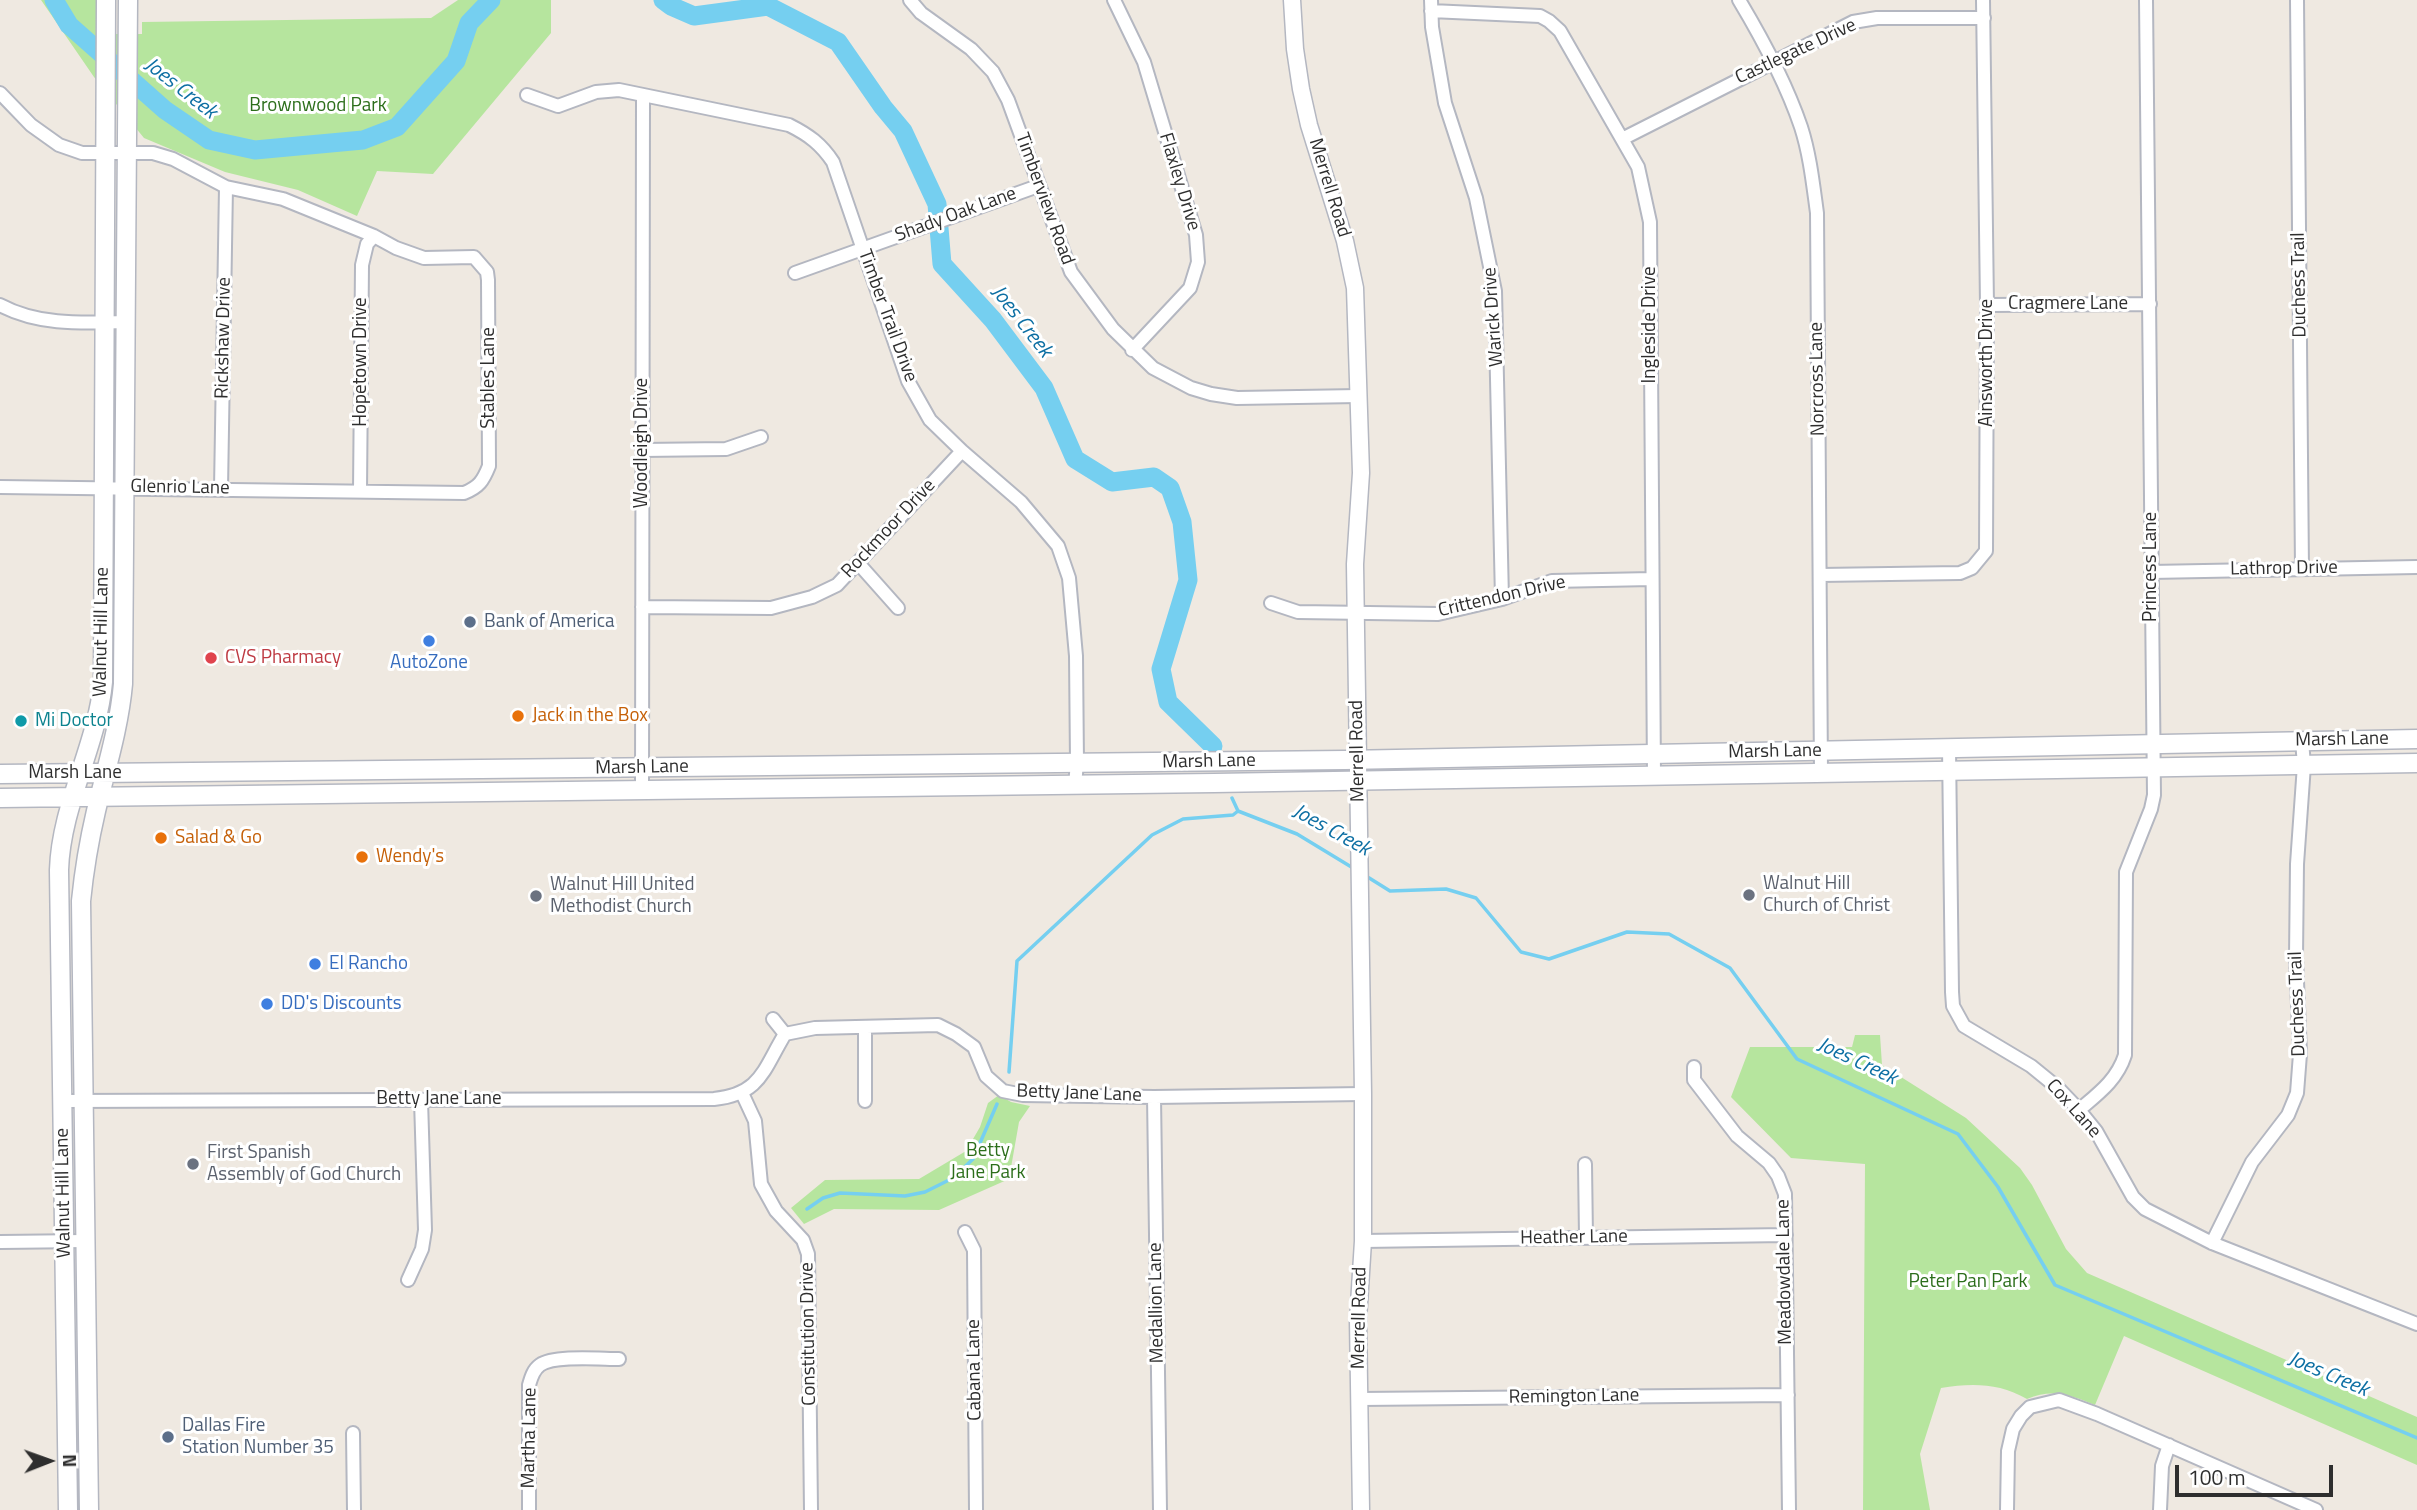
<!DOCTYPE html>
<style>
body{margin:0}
#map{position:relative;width:2417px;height:1510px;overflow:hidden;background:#efe9e1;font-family:"Titillium Web",sans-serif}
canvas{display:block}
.north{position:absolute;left:14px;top:1426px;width:70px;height:70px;-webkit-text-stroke:5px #fff;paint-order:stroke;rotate:89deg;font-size:19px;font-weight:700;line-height:28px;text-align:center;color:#2e2e2e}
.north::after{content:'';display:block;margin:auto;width:24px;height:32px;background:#2e2e2e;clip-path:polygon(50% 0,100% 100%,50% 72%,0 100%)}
.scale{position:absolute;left:2175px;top:1465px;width:158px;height:32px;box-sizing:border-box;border:4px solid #2e2e2e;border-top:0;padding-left:9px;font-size:21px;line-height:24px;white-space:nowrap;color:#2e2e2e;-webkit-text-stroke:5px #fff;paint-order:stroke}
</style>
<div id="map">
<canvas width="2417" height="1510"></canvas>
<div class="north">N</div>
<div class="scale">100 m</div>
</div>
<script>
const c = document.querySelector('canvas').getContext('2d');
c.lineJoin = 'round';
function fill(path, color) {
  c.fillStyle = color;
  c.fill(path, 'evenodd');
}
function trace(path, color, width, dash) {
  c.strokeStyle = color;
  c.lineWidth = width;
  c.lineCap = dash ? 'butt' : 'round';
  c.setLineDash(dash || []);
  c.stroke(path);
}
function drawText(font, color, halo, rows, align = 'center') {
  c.font = font + ' "Titillium Web",sans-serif';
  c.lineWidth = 6;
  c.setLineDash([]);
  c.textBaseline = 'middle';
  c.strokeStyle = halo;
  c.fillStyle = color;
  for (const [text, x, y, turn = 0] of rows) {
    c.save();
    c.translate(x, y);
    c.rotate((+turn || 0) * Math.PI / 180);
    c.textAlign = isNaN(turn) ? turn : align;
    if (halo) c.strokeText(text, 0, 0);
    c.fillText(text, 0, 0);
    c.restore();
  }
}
fill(new Path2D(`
 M41 0H97L98 34H142V22L431 18 458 0H551V33L433 174 377 171 357 216 298 190 225 172 144 138 94 77Z
 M1855 1035H1880L1882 1065 1966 1118 2020 1168 2032 1185 2066 1249 2087 1273 2417 1417V1465L2124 1336 2095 1405C2071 1395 2052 1388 2027 1399 1999 1383 1972 1383 1941 1388L1920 1454 1930 1510H1863L1865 1164 1791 1158 1731 1097 1750 1047H1852Z
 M999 1095 1011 1102 1030 1106 1019 1122 1009 1179 939 1210 834 1209 804 1224 791 1208 825 1180 919 1179 966 1151 980 1127 988 1103Z`), '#b6e59e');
trace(new Path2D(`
 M1232 798 1238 811 1297 834 1353 868
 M1366 876 1390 891 1446 889 1476 898 1521 952 1549 959 1627 932 1669 934 1730 968 1797 1059 1958 1134 1998 1187 2055 1285 2417 1438
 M1009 1072 1017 961 1152 835 1183 819 1233 815 1238 811
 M807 1209 823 1198 840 1193 905 1196 925 1192 953 1178 973 1159 997 1104`), '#75cff0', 3.5);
trace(new Path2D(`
 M54 0 69 25 165 110 209 140 255 150 363 140 397 127 456 61 469 23 491 0
 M663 0 671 6 694 16 768 6 838 42 883 107 903 131 937 204 942 264 993 320 1044 388 1075 459 1112 482 1154 477 1170 488 1182 522 1188 580 1161 669 1168 702 1213 746`), '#75cff0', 19);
const minor = new Path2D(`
 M910 0 921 13 971 49 993 72 1008 100 1071 272 1113 329 1153 368 1191 388 1211 394 1237 398 1359 396
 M1114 0 1144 62 1196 235 1198 262 1190 288 1132 350
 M1431 0 1432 27 1445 103 1476 198 1495 291 1502 599
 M1739 0C1763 40 1786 83 1801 127 1810 155 1813 184 1817 213L1821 773
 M2297 0 2302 569
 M1431 11 1540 16 1549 21 1560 31 1638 167 1650 222 1654 776
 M0 93 31 125 59 145 82 153H153L173 159 226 187 283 199 374 236 396 248 424 258 474 257 487 272 488 280 489 466C483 481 479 487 464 493L0 487
 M527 95 558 106 596 92 619 90 789 125C809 135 821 144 833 162L908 381 930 420 962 451 1021 502 1058 546 1069 578 1076 656 1077 763 1075 785
 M1622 139 1853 22 1877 18H1984
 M795 273 1038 186
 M0 305C39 326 84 323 126 322
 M1987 305 2150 304
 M642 450 726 449 761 437
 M221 489 226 187
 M360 491 362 265 367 244 374 236
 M858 563 898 608
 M2151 572 2417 567
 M1820 575 1960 573 1972 568 1986 551 1987 305 1983 0
 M1271 603 1298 612 1438 614 1502 599 1552 581 1652 579
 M642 607 771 608 812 597 837 585 962 451
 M1949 748 1952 992 1953 1006 1964 1026 2031 1066 2058 1088 2079 1110 2096 1131 2133 1197 2145 1209 2212 1243 2417 1324
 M642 790 643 96
 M773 1019 785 1034
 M1694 1067V1080L1737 1136 1769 1163 1778 1176 1785 1194 1789 1510
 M742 1093 755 1121 761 1184 776 1211 803 1240 808 1254 811 1510
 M1154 1097 1160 1510
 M62 1101 714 1099C761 1094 763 1070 785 1034L815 1028 938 1025 956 1034 974 1047 986 1076 1003 1091 1023 1095 1154 1097 1363 1094
 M865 1101V1027
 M2079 1110C2099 1093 2117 1080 2125 1055L2126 872 2151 809 2154 795 2146 0
 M1585 1164 1586 1237
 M965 1232 974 1250 976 1510
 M1363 1241 1786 1235
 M0 1242 85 1241
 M2212 1243 2252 1162 2288 1115 2297 1093 2300 1054 2296 957 2297 864 2304 765 2302 741
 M408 1280 422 1249 425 1230 421 1100
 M1360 1399 1788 1395
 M353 1433 354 1510
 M529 1510V1385C531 1378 533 1370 540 1365 554 1355 600 1359 619 1359
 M2007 1510 2008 1451 2013 1429 2021 1416 2030 1407 2059 1400 2097 1414 2316 1510
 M2160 1510 2162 1466 2169 1445`);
const tertiary = new Path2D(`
 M1292 0 1295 49 1301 89 1309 125 1345 241 1355 288 1361 473 1355 564 1363 1094V1241L1358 1320 1361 1510`);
const secondary = new Path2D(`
 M0 774 1345 760 2417 739
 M0 798 1214 783 2417 763
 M68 1510 59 870C61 805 97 746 103 682L106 0
 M89 1510 81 901C84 871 89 841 96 811 106 769 119 728 123 684L128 0`);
trace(minor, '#b4b7c1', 16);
trace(tertiary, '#b4b7c1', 19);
trace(secondary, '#b4b7c1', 21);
trace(minor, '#fff', 12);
trace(tertiary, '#fff', 16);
trace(secondary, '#fff', 18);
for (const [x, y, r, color] of [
 [470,622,7,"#5c6f8a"],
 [429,641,7,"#3f7fe0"],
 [211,658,7,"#e0444e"],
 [518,716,7,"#e8710a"],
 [21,721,7,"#0f9aa8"],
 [161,838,7,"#e8710a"],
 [362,857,7,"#e8710a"],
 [1749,895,7,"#6b7280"],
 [536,896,7,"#6b7280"],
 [315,964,7,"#3f7fe0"],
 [267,1004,7,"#3f7fe0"],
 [193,1164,7,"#6b7280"],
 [168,1437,7,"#5c6f8a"]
]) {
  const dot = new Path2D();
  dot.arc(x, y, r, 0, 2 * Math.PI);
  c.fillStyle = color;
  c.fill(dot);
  trace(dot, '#fff', 2.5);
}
drawText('19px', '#2e2e2e', '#fff', [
 ["Castlegate Drive",1796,52,-25],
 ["Flaxley Drive",1179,182,73],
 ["Merrell Road",1329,188,73],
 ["Timberview Road",1044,199,70],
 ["Shady Oak Lane",956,215,-20],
 ["Duchess Trail",2300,285,-91],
 ["Cragmere Lane",2068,304],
 ["Timber Trail Drive",887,316,70],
 ["Warick Drive",1494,317,-94],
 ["Ingleside Drive",1650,325,-90],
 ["Rickshaw Drive",224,338,-89],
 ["Hopetown Drive",361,362,-90],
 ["Ainsworth Drive",1987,363,-90],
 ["Stables Lane",489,378,-90],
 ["Norcross Lane",1818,379,-91],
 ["Woodleigh Drive",642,443,-90],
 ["Glenrio Lane",180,488,1],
 ["Rockmoor Drive",889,529,-47],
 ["Princess Lane",2151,567,-90],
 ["Lathrop Drive",2284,569,-1],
 ["Crittendon Drive",1502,597,-13],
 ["Walnut Hill Lane",102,632,-89],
 ["Marsh Lane",2342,740,-1],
 ["Merrell Road",1358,751,-91],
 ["Marsh Lane",1775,752,-1],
 ["Marsh Lane",1209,762,-1],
 ["Marsh Lane",642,768,-1],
 ["Marsh Lane",75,773],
 ["Duchess Trail",2298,1004,-92],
 ["Betty Jane Lane",1079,1094,2],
 ["Betty Jane Lane",439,1099],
 ["Cox Lane",2073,1109,48],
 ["Walnut Hill Lane",64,1193,-91],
 ["Heather Lane",1574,1238,-1],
 ["Meadowdale Lane",1785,1272,-91],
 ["Medallion Lane",1157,1303,-91],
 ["Merrell Road",1360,1318,-89],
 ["Constitution Drive",809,1334,-91],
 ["Cabana Lane",975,1370,-91],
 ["Remington Lane",1574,1397,-1],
 ["Martha Lane",530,1438,-89]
]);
drawText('19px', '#2c6e1b', '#fff', [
 ["Brownwood Park",318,106],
 ["Betty",988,1151],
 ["Jane Park",988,1173],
 ["Peter Pan Park",1968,1282]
]);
drawText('19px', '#4e5e75', '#fff', [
 ["Bank of America",484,622],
 ["Dallas Fire",182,1426],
 ["Station Number 35",182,1448]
], 'left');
drawText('19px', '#be3a42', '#fff', [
 ["CVS Pharmacy",225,658]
], 'left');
drawText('19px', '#366cbe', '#fff', [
 ["AutoZone",429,663,"center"],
 ["El Rancho",329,964],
 ["DD's Discounts",281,1004]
], 'left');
drawText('19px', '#c56008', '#fff', [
 ["Jack in the Box",532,716],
 ["Salad & Go",175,838],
 ["Wendy's",376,857]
], 'left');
drawText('19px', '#0d838f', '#fff', [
 ["Mi Doctor",35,721]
], 'left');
drawText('19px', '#5b616d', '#fff', [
 ["Walnut Hill",1763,884],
 ["Church of Christ",1763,906],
 ["Walnut Hill United",550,885],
 ["Methodist Church",550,907],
 ["First Spanish",207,1153],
 ["Assembly of God Church",207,1175]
], 'left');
drawText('italic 21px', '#0d6fa3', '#fff', [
 ["Joes Creek",180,89,38],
 ["Joes Creek",1021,322,52],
 ["Joes Creek",1331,831,29],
 ["Joes Creek",1857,1062,25],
 ["Joes Creek",2328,1375,23]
]);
</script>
